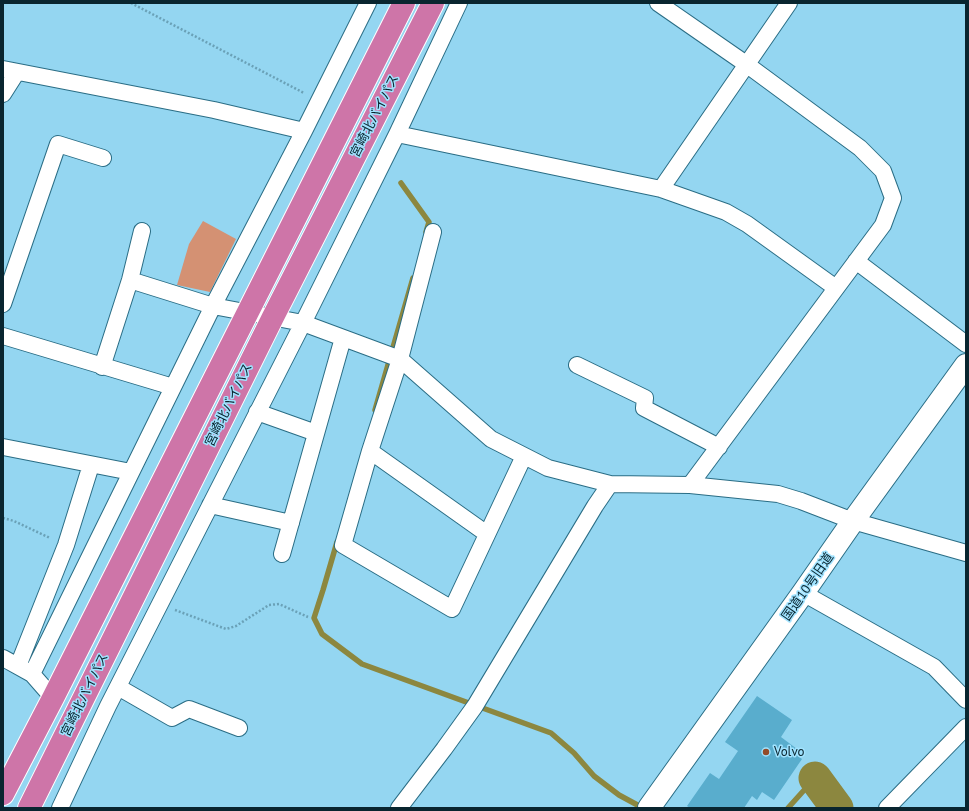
<!DOCTYPE html>
<meta charset="utf-8">
<style>
body{margin:0}
#map{position:relative;width:969px;height:811px;overflow:hidden;background:#94d6f1;font-family:"PT Sans",sans-serif}
canvas{display:block}
.frame{position:absolute;inset:0;border:4px solid #09252f;pointer-events:none}
</style>
<div id="map">
<canvas width="969" height="811"></canvas>
<div class="frame"></div>
</div>
<script>
const c = document.querySelector('canvas').getContext('2d');
c.lineJoin = 'round';
function fill(path, color) {
  c.fillStyle = color;
  c.fill(path, 'evenodd');
}
function trace(path, color, width, dash) {
  c.strokeStyle = color;
  c.lineWidth = width;
  c.lineCap = dash ? 'butt' : 'round';
  c.setLineDash(dash || []);
  c.stroke(path);
}
function drawText(font, color, halo, rows, align = 'center') {
  c.font = font + ' "PT Sans","Noto Sans JP",sans-serif';
  c.lineWidth = 3;
  c.setLineDash([]);
  c.textBaseline = 'middle';
  c.strokeStyle = halo;
  c.fillStyle = color;
  for (const [text, x, y, turn = 0] of rows) {
    c.save();
    c.translate(x, y);
    c.rotate((+turn || 0) * Math.PI / 180);
    c.textAlign = isNaN(turn) ? turn : align;
    if (halo) c.strokeText(text, 0, 0);
    c.fillText(text, 0, 0);
    c.restore();
  }
}
fill(new Path2D(`
 M203 221 236 239 210 292 177 285 189 244Z`), '#d49173');
trace(new Path2D(`
 M401 183 429 222 426 232
 M375 410 413 278
 M337 542 323 590 314 618 322 634 362 664 551 733 574 753 594 776 619 795 643 808
 M788 808 815 778`), '#8c873f', 5.5);
trace(new Path2D(`
 M815 778 837 808`), '#8c873f', 33);
fill(new Path2D(`
 M757 696 792 720 781 737 797 749 794 753 802 759 774 800 762 792 757 800 752 796 744 808H690L687 806 710 773 719 779 738 751 725 742Z`), '#59adcd');
const street = new Path2D(`
 M658 3 746 64 860 148 883 171 893 198 883 225 690 485
 M3 69 214 110 304 131
 M3 94 17 72
 M397 134 661 189 726 212 747 224 836 288
 M661 189 789 3
 M433 232 400 359 370 451 343 545 452 609 524 456
 M856 261 966 344
 M130 280 213 306 303 323 400 359 491 439 548 468 610 484 690 485 778 494 801 501 853 521 966 553
 M3 304 58 144 103 158
 M3 336 173 387
 M577 365 645 398 644 408 719 447
 M102 367 130 280 142 231
 M257 412 316 433
 M3 447 131 472
 M370 451 487 534
 M210 505 291 523
 M282 554 343 338
 M803 593 934 667 966 700
 M3 658 32 674 53 698
 M18 666 66 545 91 465
 M32 674 213 306 304 131 368 3
 M118 687 172 718 189 709 239 728
 M60 808 108 706 303 323 397 134 459 3
 M399 808 444 749 475 706 595 506 610 484
 M887 808 966 727`);
const secondary = new Path2D(`
 M649 808 803 593 853 521 966 365`);
const highway = new Path2D(`
 M3 794 53 698 404 3
 M29 808 273 317 433 3`);
trace(street, '#2a6d85', 18);
trace(secondary, '#2a6d85', 24);
trace(highway, '#fff', 24);
trace(new Path2D(`
 M131 3 304 93
 M3 518 14 521 50 538
 M175 610 226 629 236 626 269 605 279 604 308 617`), '#6aa1b7', 2.5, [2, 2]);
trace(street, '#fff', 16);
trace(secondary, '#fff', 22);
trace(highway, '#ce75a8', 22);
for (const [x, y, r, color] of [
 [766,752,4,"#934b28"]
]) {
  const dot = new Path2D();
  dot.arc(x, y, r, 0, 2 * Math.PI);
  c.fillStyle = color;
  c.fill(dot);
  trace(dot, '#a1e3ff', 1.5);
}
drawText('13px', '#09252f', '#a1e3ff', [
 ["宮崎北バイパス",375,116,-63],
 ["宮崎北バイパス",229,405,-64],
 ["国道10号旧道",808,587,-55],
 ["宮崎北バイパス",85,695,-64]
]);
drawText('13px', '#09252f', '#a1e3ff', [
 ["Volvo",774,752]
], 'left');
</script>
